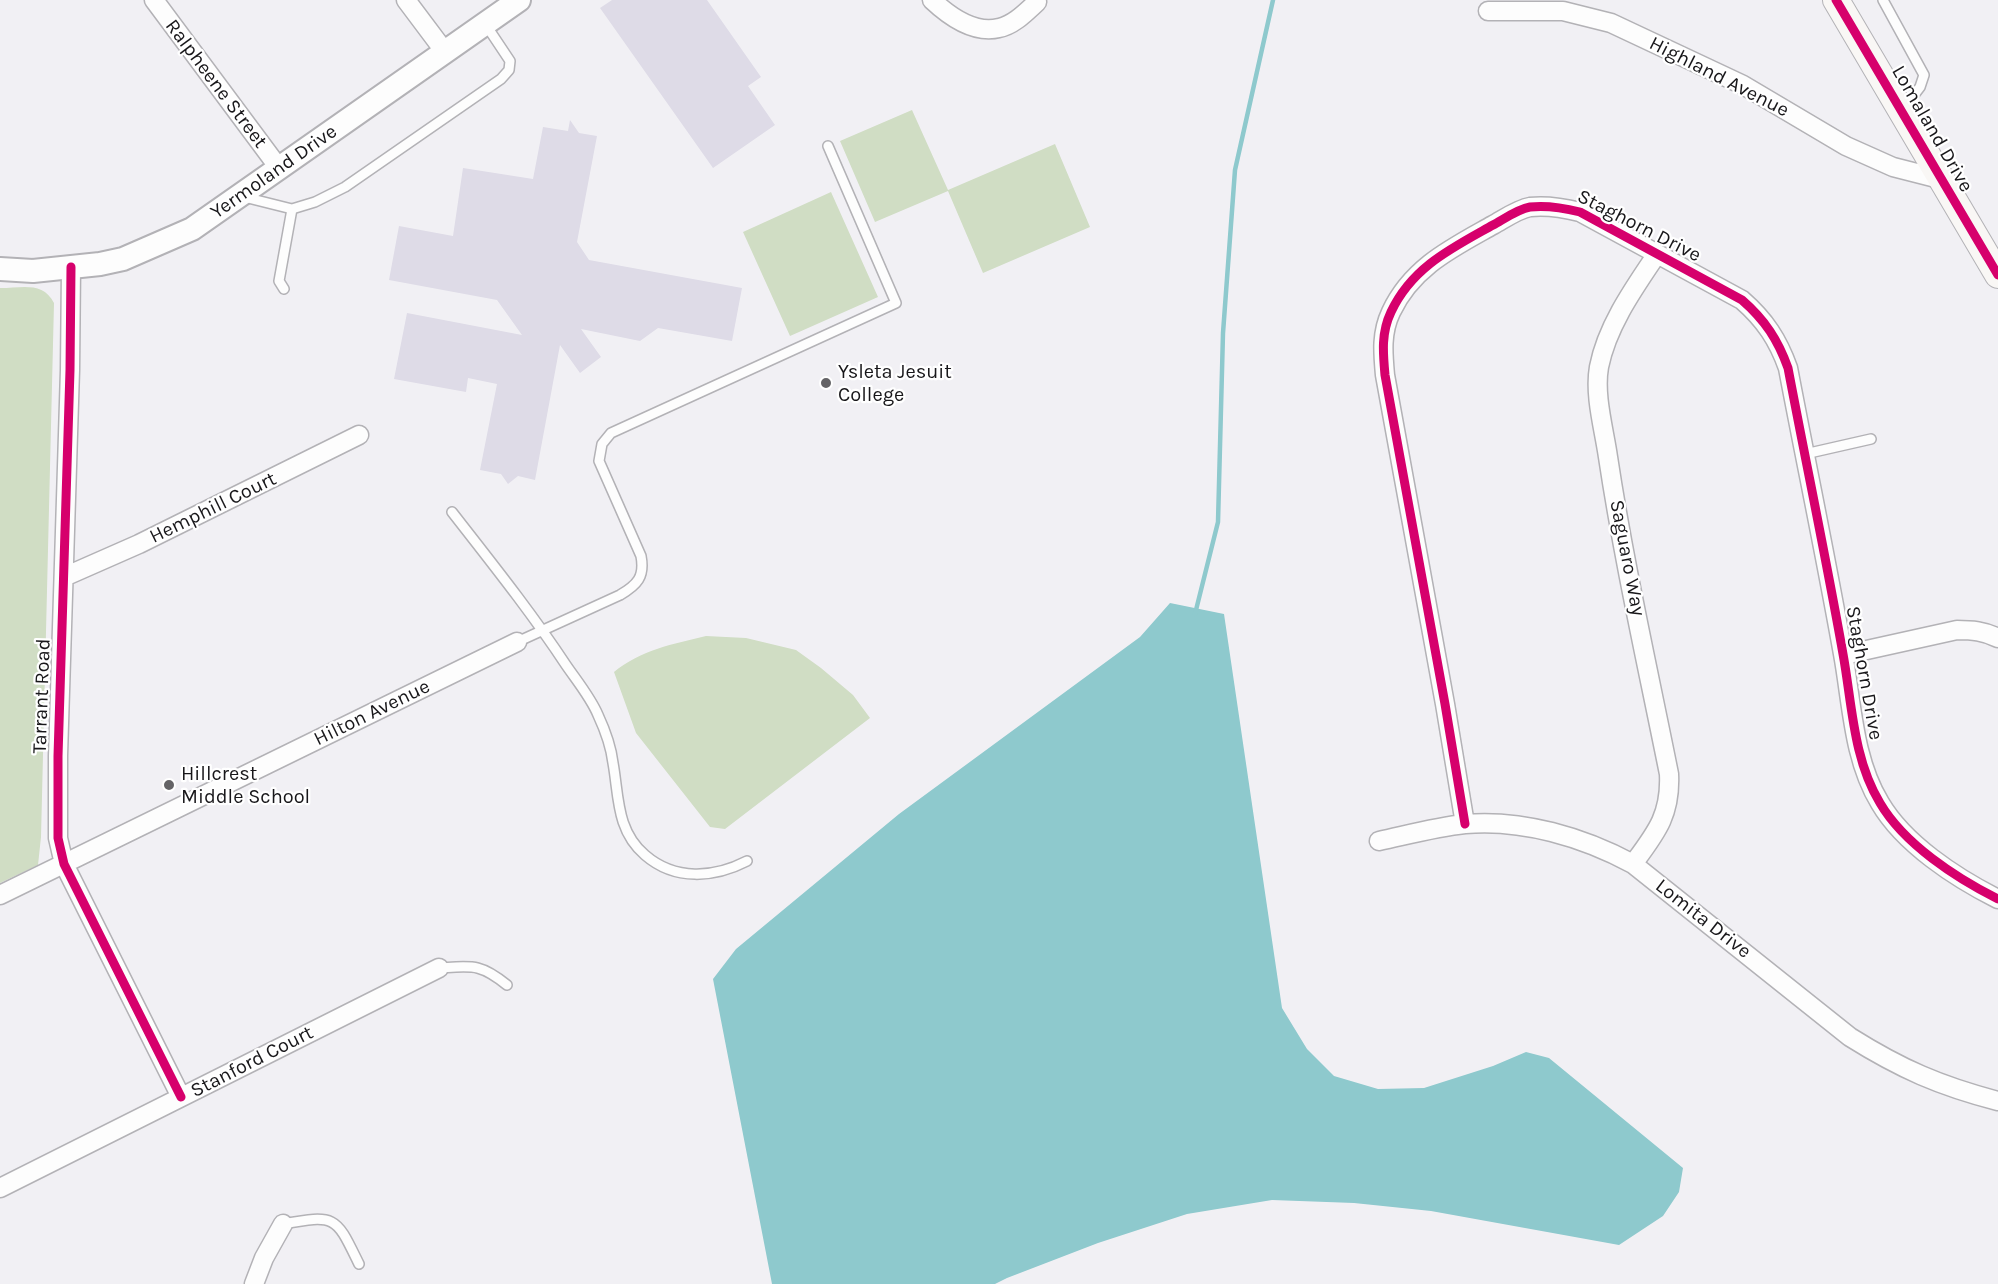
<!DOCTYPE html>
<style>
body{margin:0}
canvas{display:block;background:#f1f0f4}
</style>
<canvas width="1998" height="1284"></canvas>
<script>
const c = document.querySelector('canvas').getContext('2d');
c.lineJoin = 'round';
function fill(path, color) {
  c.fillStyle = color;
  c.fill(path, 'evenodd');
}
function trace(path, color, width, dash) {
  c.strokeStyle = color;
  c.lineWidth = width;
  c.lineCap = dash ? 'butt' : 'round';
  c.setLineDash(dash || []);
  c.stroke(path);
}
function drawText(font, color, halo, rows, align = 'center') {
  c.font = font + ' Karla,sans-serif';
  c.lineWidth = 4.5;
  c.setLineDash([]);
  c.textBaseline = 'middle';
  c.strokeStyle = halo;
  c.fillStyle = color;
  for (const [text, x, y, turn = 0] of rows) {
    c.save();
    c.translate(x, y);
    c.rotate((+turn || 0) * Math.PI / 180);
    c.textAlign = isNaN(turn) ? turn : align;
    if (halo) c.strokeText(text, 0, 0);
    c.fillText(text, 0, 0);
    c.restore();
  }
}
fill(new Path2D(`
 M912 110 948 190 1055 144 1090 227 983 273 948 191 875 222 840 141Z
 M831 192 878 297 790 336 743 232Z
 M0 288C22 288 43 281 54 303L41 837 38 865 0 883Z
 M706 636 746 638 796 650 821 668 853 695 870 718 725 829 710 827 636 733 614 672C641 650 673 644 706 636Z`), '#d0ddc4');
fill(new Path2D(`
 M1170 603 1224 614 1282 1008 1307 1049 1334 1076 1378 1089 1424 1088 1493 1066 1526 1052 1549 1058 1683 1168 1679 1192 1663 1216 1619 1245 1431 1211 1354 1203 1272 1200 1187 1214 1098 1243 1007 1278 995 1284H772L713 979 736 949 899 814 1140 637Z`), '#8ec9cd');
trace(new Path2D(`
 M1195 614 1218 522 1223 333 1235 170 1273 0`), '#8ec9cd', 4.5);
fill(new Path2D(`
 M612 0H707L761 77 748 86 775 125 713 168 600 8Z
 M570 120 579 133 597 136 577 242 589 260 742 288 732 341 658 328 640 341 581 329 601 357 580 373 560 345 535 480 518 476 508 484 501 474 480 470 497 384 468 378 466 392 394 379 407 313 522 335 497 300 389 280 399 226 453 236 463 168 533 179 543 127 568 131Z`), '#dedbe7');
const service = new Path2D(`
 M1883 0 1924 75 1920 87 1904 108
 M244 197 292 209 315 202 345 187 501 79 509 70 510 61 486 25
 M284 289 279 281 292 209
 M1805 454 1871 439
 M452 512C491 562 531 612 566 665 577 681 591 698 598 715 605 730 611 746 613 763 619 796 616 830 645 855 675 881 714 878 747 861
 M517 642 620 595C637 585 645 577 641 556L599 461 602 444 611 433 896 303 828 146
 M439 968C472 966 480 963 507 985
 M283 1224C337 1214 336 1217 359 1264`);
const minor = new Path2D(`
 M154 0 279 168
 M406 0 445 52
 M932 0C949 16 974 34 999 28 1014 25 1026 12 1037 2
 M1488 11H1563L1611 23 1743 85 1846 146 1893 167 1940 179
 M71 267 70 370 58 756V838L64 864 181 1097
 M64 577 139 544 359 435
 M1844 655 1957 630C1972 630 1984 631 1998 638
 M1465 824 1445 704 1385 375C1383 353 1381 333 1391 312 1412 267 1452 248 1493 225 1504 219 1518 209 1530 207 1547 205 1564 208 1580 212L1742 300C1765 320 1778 340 1788 368 1806 463 1826 558 1843 654 1852 703 1853 759 1880 803 1904 844 1956 878 1998 899
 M1379 841C1407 835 1436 827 1465 824 1522 819 1583 837 1633 864L1850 1037C1901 1069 1940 1086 1998 1101
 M1633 864C1656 833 1671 815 1669 774 1648 669 1624 563 1608 457 1604 429 1594 395 1599 367 1607 326 1634 288 1657 254
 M0 895 517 642
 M0 1188 439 968
 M254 1284 264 1258 283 1224`);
const tertiary = new Path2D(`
 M0 269 33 271 100 264 123 259 192 229 519 0`);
const secondary = new Path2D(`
 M1836 0 1998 275`);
trace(service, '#b3b2b6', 12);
trace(minor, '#b3b2b6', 21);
trace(tertiary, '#b3b2b6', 26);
trace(secondary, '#b3b2b6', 28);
trace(service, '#fdfdfd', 9);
trace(minor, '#fdfdfd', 18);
trace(tertiary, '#fdfdfd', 22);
trace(secondary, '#f9f7f5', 26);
trace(new Path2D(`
 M1836 0 1998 275
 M71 267 70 370 58 756V838L64 864 181 1097
 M1465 824 1445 704 1385 375C1383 353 1381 333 1391 312 1412 267 1452 248 1493 225 1504 219 1518 209 1530 207 1547 205 1564 208 1580 212L1742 300C1765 320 1778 340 1788 368 1806 463 1826 558 1843 654 1852 703 1853 759 1880 803 1904 844 1956 878 1998 899`), '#d6006c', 9);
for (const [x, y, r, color] of [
 [826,383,6,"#646366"],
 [169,785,6,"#646366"]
]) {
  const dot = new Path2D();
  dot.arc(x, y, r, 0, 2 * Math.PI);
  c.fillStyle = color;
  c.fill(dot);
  trace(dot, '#fff', 2);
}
drawText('20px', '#18171a', '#fff', [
 ["Highland Avenue",1719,77,27],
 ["Ralpheene Street",216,84,53],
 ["Lomaland Drive",1932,129,60],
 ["Yermoland Drive",274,172,-35],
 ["Staghorn Drive",1639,226,27],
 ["Hemphill Court",213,508,-26],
 ["Saguaro Way",1627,558,79],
 ["Staghorn Drive",1864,673,80],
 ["Tarrant Road",42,696,-88],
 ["Hilton Avenue",372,713,-26],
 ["Lomita Drive",1703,919,38],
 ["Stanford Court",252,1062,-27]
]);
drawText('20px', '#18171a', '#fff', [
 ["Ysleta Jesuit",838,372],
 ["College",838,395],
 ["Hillcrest",181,774],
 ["Middle School",181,797]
], 'left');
</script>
